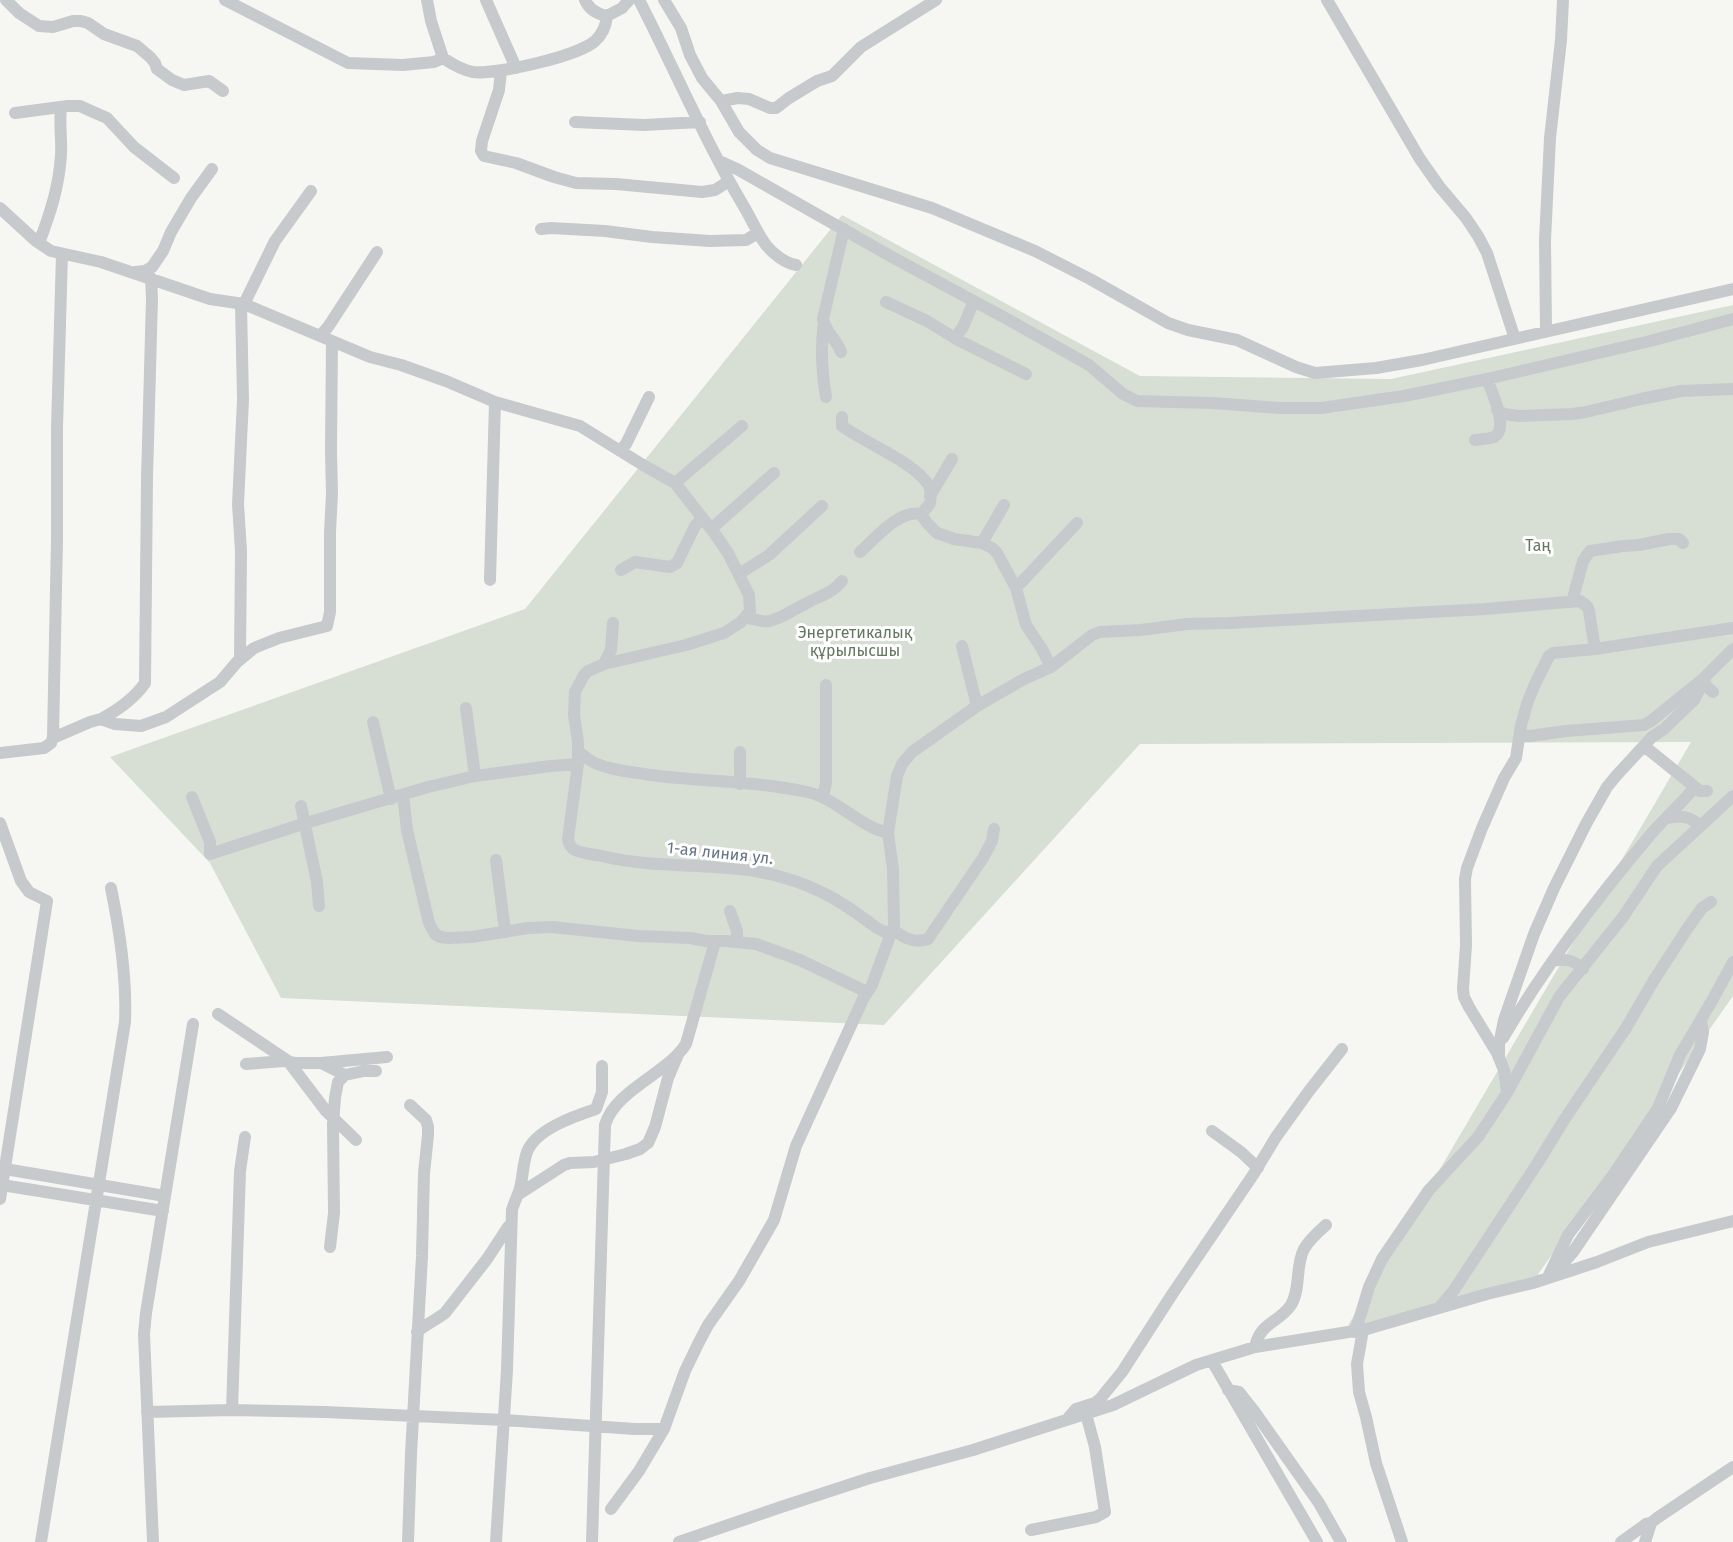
<!DOCTYPE html>
<meta charset="utf-8">
<style>
body{margin:0}
canvas{display:block;background:#f6f7f3}
</style>
<canvas width="1733" height="1542"></canvas>
<script>
const c = document.querySelector('canvas').getContext('2d');
c.lineJoin = 'round';
function fill(path, color) {
  c.fillStyle = color;
  c.fill(path, 'evenodd');
}
function trace(path, color, width, dash) {
  c.strokeStyle = color;
  c.lineWidth = width;
  c.lineCap = dash ? 'butt' : 'round';
  c.setLineDash(dash || []);
  c.stroke(path);
}
function drawText(font, color, halo, rows, align = 'center') {
  c.font = font + ' "Fira Sans",sans-serif';
  c.lineWidth = 6;
  c.setLineDash([]);
  c.textBaseline = 'middle';
  c.strokeStyle = halo;
  c.fillStyle = color;
  for (const [text, x, y, turn = 0] of rows) {
    c.save();
    c.translate(x, y);
    c.rotate((+turn || 0) * Math.PI / 180);
    c.textAlign = isNaN(turn) ? turn : align;
    if (halo) c.strokeText(text, 0, 0);
    c.fillText(text, 0, 0);
    c.restore();
  }
}
fill(new Path2D(`
 M842 215 1140 376 1391 379 1733 305V996L1532 1283 1343 1334 1691 742 1140 744 884 1025 281 998 210 863 110 757 525 609Z`), '#d7dfd4');
trace(new Path2D(`
 M6 0 19 13 39 26 53 27 73 21H81L88 23 104 34 137 46 150 57 155 63 157 69 172 80 184 85 209 81 223 91
 M225 0 348 63 403 65 434 62 443 58
 M427 0 431 21 443 58C452 64 462 70 473 72 495 75 579 56 595 41 602 35 606 25 607 16
 M486 0 516 68
 M585 0C589 9 597 14 607 16L622 8 629 0
 M639 0C674 68 704 139 743 205 751 218 757 233 766 245 773 254 785 263 796 265
 M664 0 681 28 690 55 702 78 721 101 739 132 757 150 770 158 932 208 1035 251 1090 279 1168 323 1188 330 1237 340 1296 367 1315 373 1376 368 1422 360 1733 289
 M1327 0 1420 159 1439 186 1466 218 1478 236 1487 253 1515 339
 M501 71 499 90 482 141 481 151 484 156 516 163 554 177 576 183 616 184 702 192 715 190 729 181
 M721 101 738 98 749 99 770 108H776L789 98 817 81 832 76 861 47 936 0
 M15 113 68 106H80L91 111 107 118 134 147 174 178
 M575 122 644 125 700 122
 M719 161 737 169 892 257 1009 320 1089 365 1123 394 1137 401 1213 403 1279 408H1321L1404 396 1487 379 1650 341 1733 319
 M0 208 36 241 51 251 101 262 210 299 244 304 370 357 401 365 446 381 495 402 580 426 643 465 675 483 715 534 728 553 749 595 750 611 741 622 724 633 686 645 604 664 588 671 584 675 575 692 574 715 578 742V764L568 839C569 844 570 847 575 850 583 854 593 854 602 856 662 871 726 860 785 878 823 889 846 905 877 928L885 932 892 933
 M541 229 551 228 605 231 652 237 710 241 746 240 758 233
 M39 243C50 214 59 187 61 155 62 139 59 123 61 108
 M135 272 145 271 152 267 163 251 171 232 191 198 212 169
 M886 302 927 321 958 340 1026 374
 M244 304 275 241 311 191
 M824 323C820 348 822 373 826 397
 M1546 331 1545 240 1550 138 1561 40 1563 0
 M320 336 328 327 377 252
 M955 338 963 327 974 301
 M841 352C837 340 825 331 823 319L844 229
 M1497 410 1504 414 1519 416 1572 414 1586 412 1641 399 1681 391 1733 389
 M842 417V426C865 443 912 461 928 484 931 489 931 497 930 503 929 506 924 510 921 514
 M1475 440C1481 439 1489 439 1494 437 1510 428 1491 391 1487 379
 M620 451 626 444 649 397
 M675 483 742 426
 M930 496 952 459
 M711 529 774 473
 M982 543 1004 505
 M860 552C876 538 899 509 921 514L927 523 937 533 954 539 982 543 992 548 997 553 1016 588 1026 625 1042 649 1051 667
 M621 570 635 562 670 567 677 563 695 526 702 518
 M739 574 769 555 822 506
 M490 580 495 402
 M1016 588 1077 523
 M1572 602 1583 561 1590 551 1623 546 1639 545 1669 539H1679L1683 543
 M746 618C754 618 761 623 769 621 783 618 794 609 807 603 819 596 833 593 842 581
 M962 646 977 706
 M240 659 241 551 238 504 243 400 241 304
 M604 664 611 650 613 623
 M1703 679 1707 687 1713 692
 M466 708 475 776
 M101 719C118 710 134 699 145 683L147 478 152 298 151 278
 M373 722 391 799
 M1520 735 1530 736 1566 731 1644 725 1651 721 1703 679 1733 649
 M53 738 90 722 101 719 115 724 141 726 166 717 220 682 237 662 254 648 279 638 327 626 330 612V532L332 494 331 451 332 341
 M1644 746 1695 787 1700 791H1707
 M578 751C584 756 590 761 597 764 614 771 633 772 651 775 703 782 756 781 807 792 838 799 858 826 888 833
 M740 752V784
 M0 753 44 748 51 743 53 738 57 539V428L62 254
 M403 795 407 830 429 923 435 934 440 937 448 938 472 937 528 928 552 927 638 936 690 938 706 941H726L756 944 800 960 867 992
 M823 796 826 783V685
 M192 797 210 842V854L306 823 428 787 475 776 551 766 578 764
 M301 806 317 882 319 906
 M1667 818C1680 815 1691 816 1700 826
 M0 823 21 881 29 892 47 901 0 1199
 M496 860 505 931
 M730 911 737 931V942
 M893 929C903 938 914 944 928 939L983 858 992 841 994 829
 M1553 961C1565 958 1574 960 1583 969
 M218 1014 288 1061 326 1111 356 1140
 M1503 1038C1545 966 1597 898 1651 834 1665 818 1681 804 1695 787
 M1499 1057V1045L1504 1020 1534 934 1554 888 1586 824 1607 787 1616 776 1652 737 1664 729 1694 700 1700 688 1703 679
 M321 1063 345 1075 338 1082 335 1098 333 1124 334 1213 330 1247
 M246 1064 284 1061 295 1063H321L387 1057
 M345 1075 364 1071H376
 M1507 1093 1504 1070 1497 1053 1469 1007 1464 997 1463 989 1466 945 1465 879 1467 868 1482 828 1504 778 1516 758 1521 725 1528 701 1535 684 1549 656 1553 653 1595 649 1733 628
 M1212 1131 1241 1152 1258 1168
 M5 1169 165 1196
 M2 1185 163 1211
 M519 1194 564 1165 570 1163 594 1162 626 1154 640 1149 648 1143 655 1127 668 1078 677 1057
 M1553 1275 1573 1252 1671 1108 1700 1049 1703 1032 1701 1021
 M1548 1277 1568 1235 1613 1175 1658 1108 1680 1055 1713 999 1733 962
 M1440 1307 1454 1290 1537 1164 1564 1120 1626 1028 1654 980 1687 929 1702 908 1711 902
 M1363 1330 1357 1364 1359 1392 1366 1417 1376 1463 1402 1542
 M417 1332C426 1324 436 1320 445 1313L487 1259 508 1227 511 1224
 M1354 1332 1359 1320 1369 1287 1382 1259 1429 1190 1478 1137 1507 1093 1559 997 1623 917 1657 866 1733 796
 M1255 1347C1260 1322 1279 1323 1291 1305 1301 1289 1295 1266 1304 1249 1309 1240 1318 1232 1326 1225
 M1212 1361 1317 1542
 M1228 1390 1239 1392 1254 1411 1319 1503 1341 1542
 M232 1410 240 1171 245 1137
 M147 1412 232 1410 325 1412 504 1420 635 1429H664
 M1069 1417 1076 1409 1095 1403 1100 1399 1122 1372 1173 1293 1253 1175 1276 1137 1309 1091 1342 1049
 M611 1509 639 1471 664 1429 685 1371 698 1344 708 1325 739 1281 774 1220 796 1146 863 999 872 985 894 925 893 869 888 833 897 776 902 764 912 752 977 706 1024 679 1051 667 1092 635 1100 632 1141 630 1187 624 1230 623 1485 609 1580 601 1587 606 1589 611 1595 649
 M1031 1530 1096 1517 1105 1512 1095 1447 1086 1414
 M41 1542 125 1022C127 977 120 932 111 888
 M153 1542 144 1334 146 1313 193 1024
 M408 1542 411 1454 422 1256 424 1173 428 1135V1127L426 1120 410 1105
 M496 1542 507 1370 512 1210C514 1202 518 1196 520 1188 523 1177 523 1163 527 1152 536 1129 575 1116 596 1109L602 1092V1066
 M592 1542 605 1125C615 1090 667 1074 686 1044L715 942
 M679 1542 781 1507 870 1478 973 1450 1113 1405 1196 1365 1255 1347 1367 1329 1487 1294 1533 1283 1597 1262 1648 1242 1733 1221
 M1621 1542 1646 1524 1651 1523
 M1645 1542 1651 1523 1657 1518 1733 1467`), '#c6cacd', 12);
drawText('16px', '#63785f', '#fff', [
 ["Таң",1538,547],
 ["Энергетикалық",855,634],
 ["құрылысшы",855,652]
]);
drawText('16px', '#647586', '#fff', [
 ["1-ая линия ул.",720,854,6]
]);
</script>
